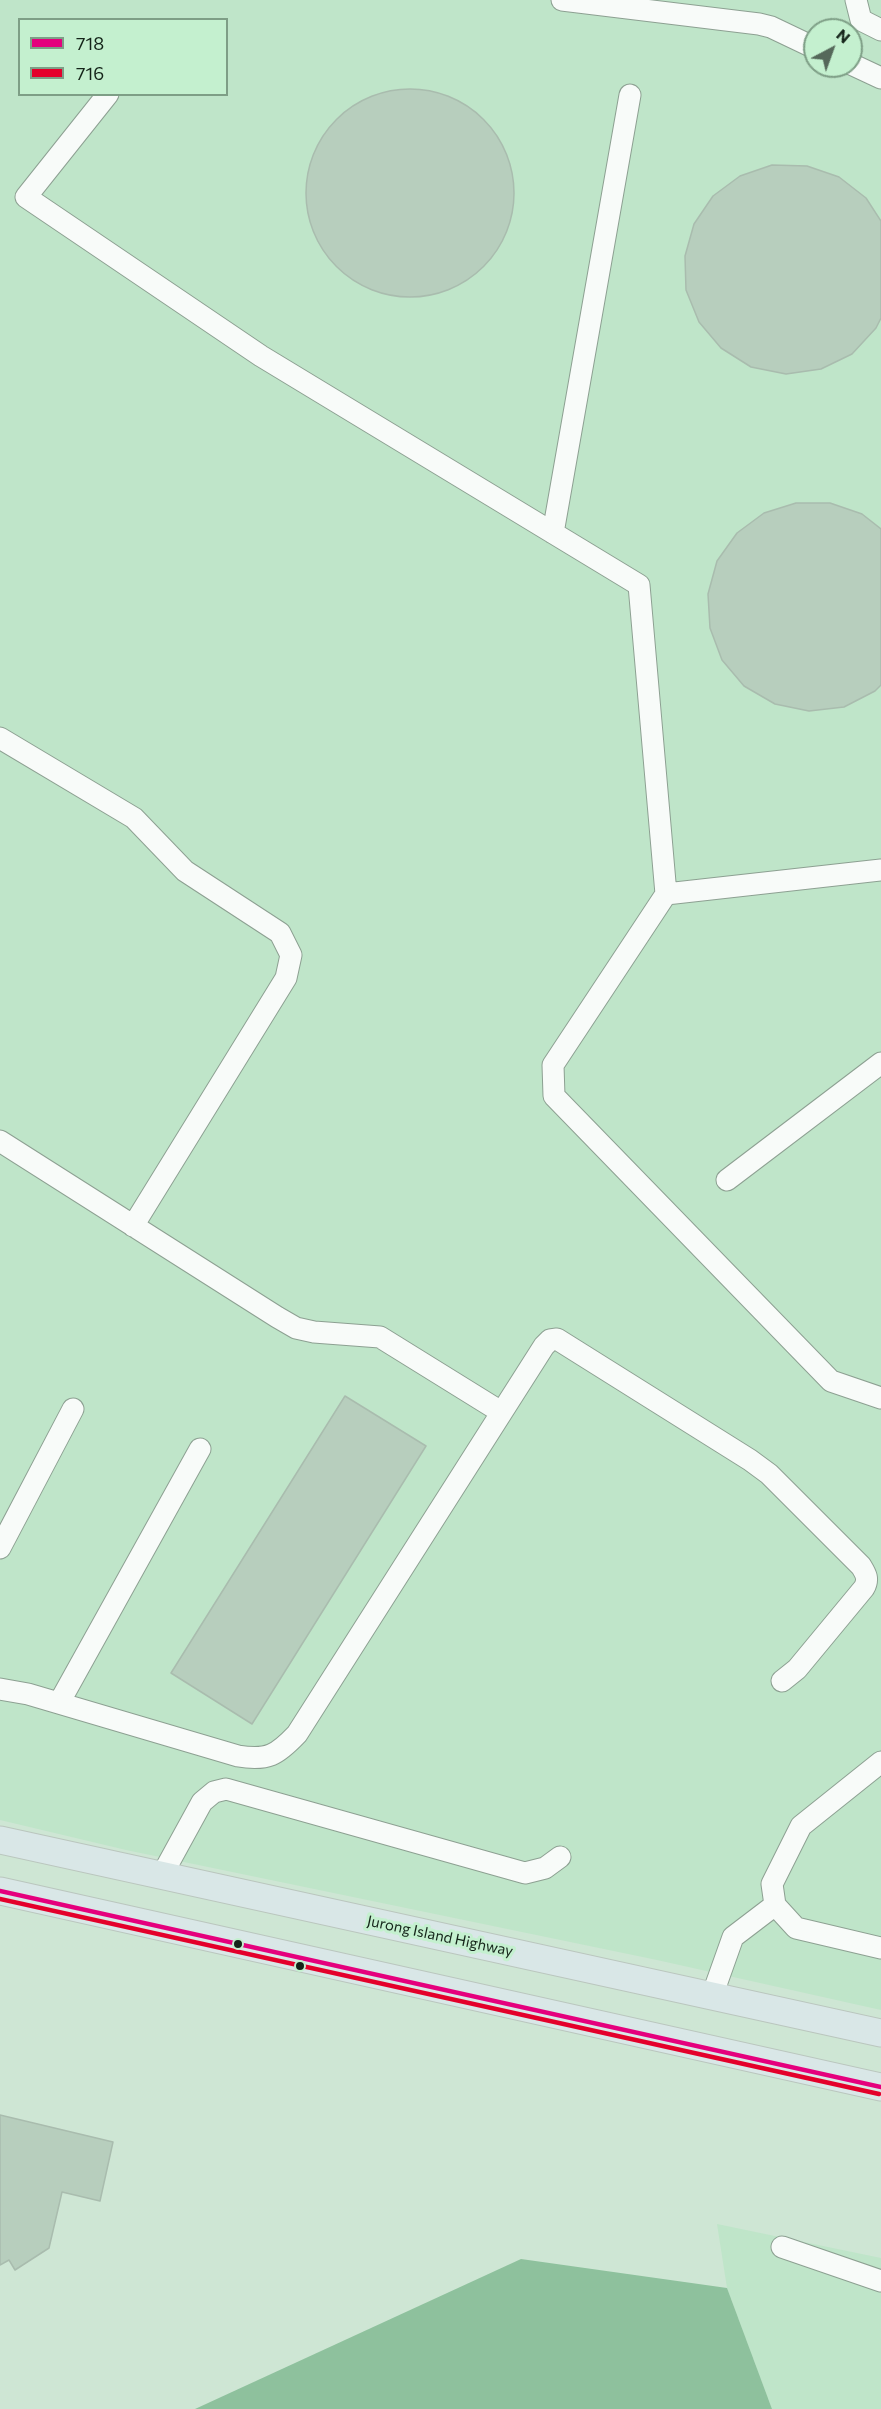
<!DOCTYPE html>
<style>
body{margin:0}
#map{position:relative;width:881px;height:2409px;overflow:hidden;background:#cee6d4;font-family:Commissioner,sans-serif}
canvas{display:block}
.legend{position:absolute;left:18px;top:18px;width:210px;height:78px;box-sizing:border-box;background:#c4f0cf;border:2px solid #7e9e86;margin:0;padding:8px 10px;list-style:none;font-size:18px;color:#142419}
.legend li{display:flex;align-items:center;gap:12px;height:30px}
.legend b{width:30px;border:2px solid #7e9e86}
.north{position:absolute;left:803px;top:18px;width:60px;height:60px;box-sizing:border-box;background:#c4f0cf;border:2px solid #7e9e86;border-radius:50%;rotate:41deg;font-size:16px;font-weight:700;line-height:24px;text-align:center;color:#142419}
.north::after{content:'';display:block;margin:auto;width:21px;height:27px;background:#55685a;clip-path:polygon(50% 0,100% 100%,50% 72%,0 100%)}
</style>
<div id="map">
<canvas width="881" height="2409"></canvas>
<ul class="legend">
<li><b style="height:8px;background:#e5007d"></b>718</li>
<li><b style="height:8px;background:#e4002b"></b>716</li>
</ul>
<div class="north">N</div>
</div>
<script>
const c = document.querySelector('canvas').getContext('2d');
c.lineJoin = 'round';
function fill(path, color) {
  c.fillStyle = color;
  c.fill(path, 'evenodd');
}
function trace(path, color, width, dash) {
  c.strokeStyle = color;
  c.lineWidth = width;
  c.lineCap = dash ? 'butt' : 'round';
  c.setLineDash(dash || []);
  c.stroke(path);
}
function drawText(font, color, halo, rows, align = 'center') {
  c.font = font + ' Commissioner,sans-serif';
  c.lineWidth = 6;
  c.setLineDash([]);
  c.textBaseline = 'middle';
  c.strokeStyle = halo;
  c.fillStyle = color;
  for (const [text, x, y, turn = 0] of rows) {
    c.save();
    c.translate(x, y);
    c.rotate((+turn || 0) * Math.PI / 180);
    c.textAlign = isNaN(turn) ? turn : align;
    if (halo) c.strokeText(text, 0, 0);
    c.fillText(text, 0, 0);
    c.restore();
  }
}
fill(new Path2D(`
 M0 0H881V2010L657 1960 126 1850 0 1820ZM20 20H226V94H20ZM815 30H851V66H815Z
 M717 2224 881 2258V2409H772L727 2288Z`), '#bfe5c9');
fill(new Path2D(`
 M521 2259 727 2288 772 2409H195Z`), '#8ec19d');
const building = new Path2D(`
 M306 193a104 104 0 1 1 208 0a104 104 0 1 1-208 0Z
 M772 165 807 166 839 177 866 198 881 221V318L876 328 852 354 821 369 786 374 751 367 721 348 699 322 686 290 685 256 694 224 713 196 740 176Z
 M796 503H830L862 514 881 529V685L875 691 844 707 809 711 775 704 744 686 722 660 710 628 708 594 717 561 737 533 764 513Z
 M345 1396 426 1446 252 1724 171 1673Z
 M0 2115 113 2142 100 2201 62 2192 49 2248 15 2270 9 2260 0 2265Z`);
fill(building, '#b7cebd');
trace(building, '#a9bcae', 1.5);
const minor = new Path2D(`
 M562 0 759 24 771 27 815 48
 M856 0 861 20 881 30
 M851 64 881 78
 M108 94 26 197 261 356 639 585 666 894 553 1065 554 1096 831 1381 881 1398
 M553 533 630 95
 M0 738 134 818 185 871 280 933 291 955 286 978 133 1226
 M666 894 881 870
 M0 1141 277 1317 296 1328 314 1332 380 1337 501 1412
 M727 1180 881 1063
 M0 1548 73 1409
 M0 1689 28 1694 238 1756C268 1761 277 1755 297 1734L544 1346 550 1340 557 1339 750 1460 769 1474 861 1566C866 1574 869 1579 864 1588L797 1669 782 1681
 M59 1703 200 1449
 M881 1762 801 1826 772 1884 775 1905 796 1928 881 1948
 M162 1875 202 1802 214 1792 226 1789 525 1873 545 1868 560 1857
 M712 1996 733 1937 775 1905
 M782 2247 881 2281`);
const major = new Path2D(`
 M0 1840 881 2033
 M0 1891 881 2087`);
trace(minor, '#8da092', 23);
trace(major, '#bac6be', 29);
trace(minor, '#f8fbf9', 21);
trace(major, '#d9e7e7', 27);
trace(new Path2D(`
 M0 1891 881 2087`), '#e5007d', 4.5);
trace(new Path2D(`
 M0 1899 879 2094`), '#e4002b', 4.5);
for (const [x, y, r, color] of [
 [238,1944,5,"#142419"],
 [300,1966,5,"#142419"]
]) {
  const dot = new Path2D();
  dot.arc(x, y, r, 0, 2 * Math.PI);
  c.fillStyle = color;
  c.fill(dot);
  trace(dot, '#c4f0cf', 2);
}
drawText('15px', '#142419', '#c4f0cf', [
 ["Jurong Island Highway",440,1936,12]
]);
</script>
